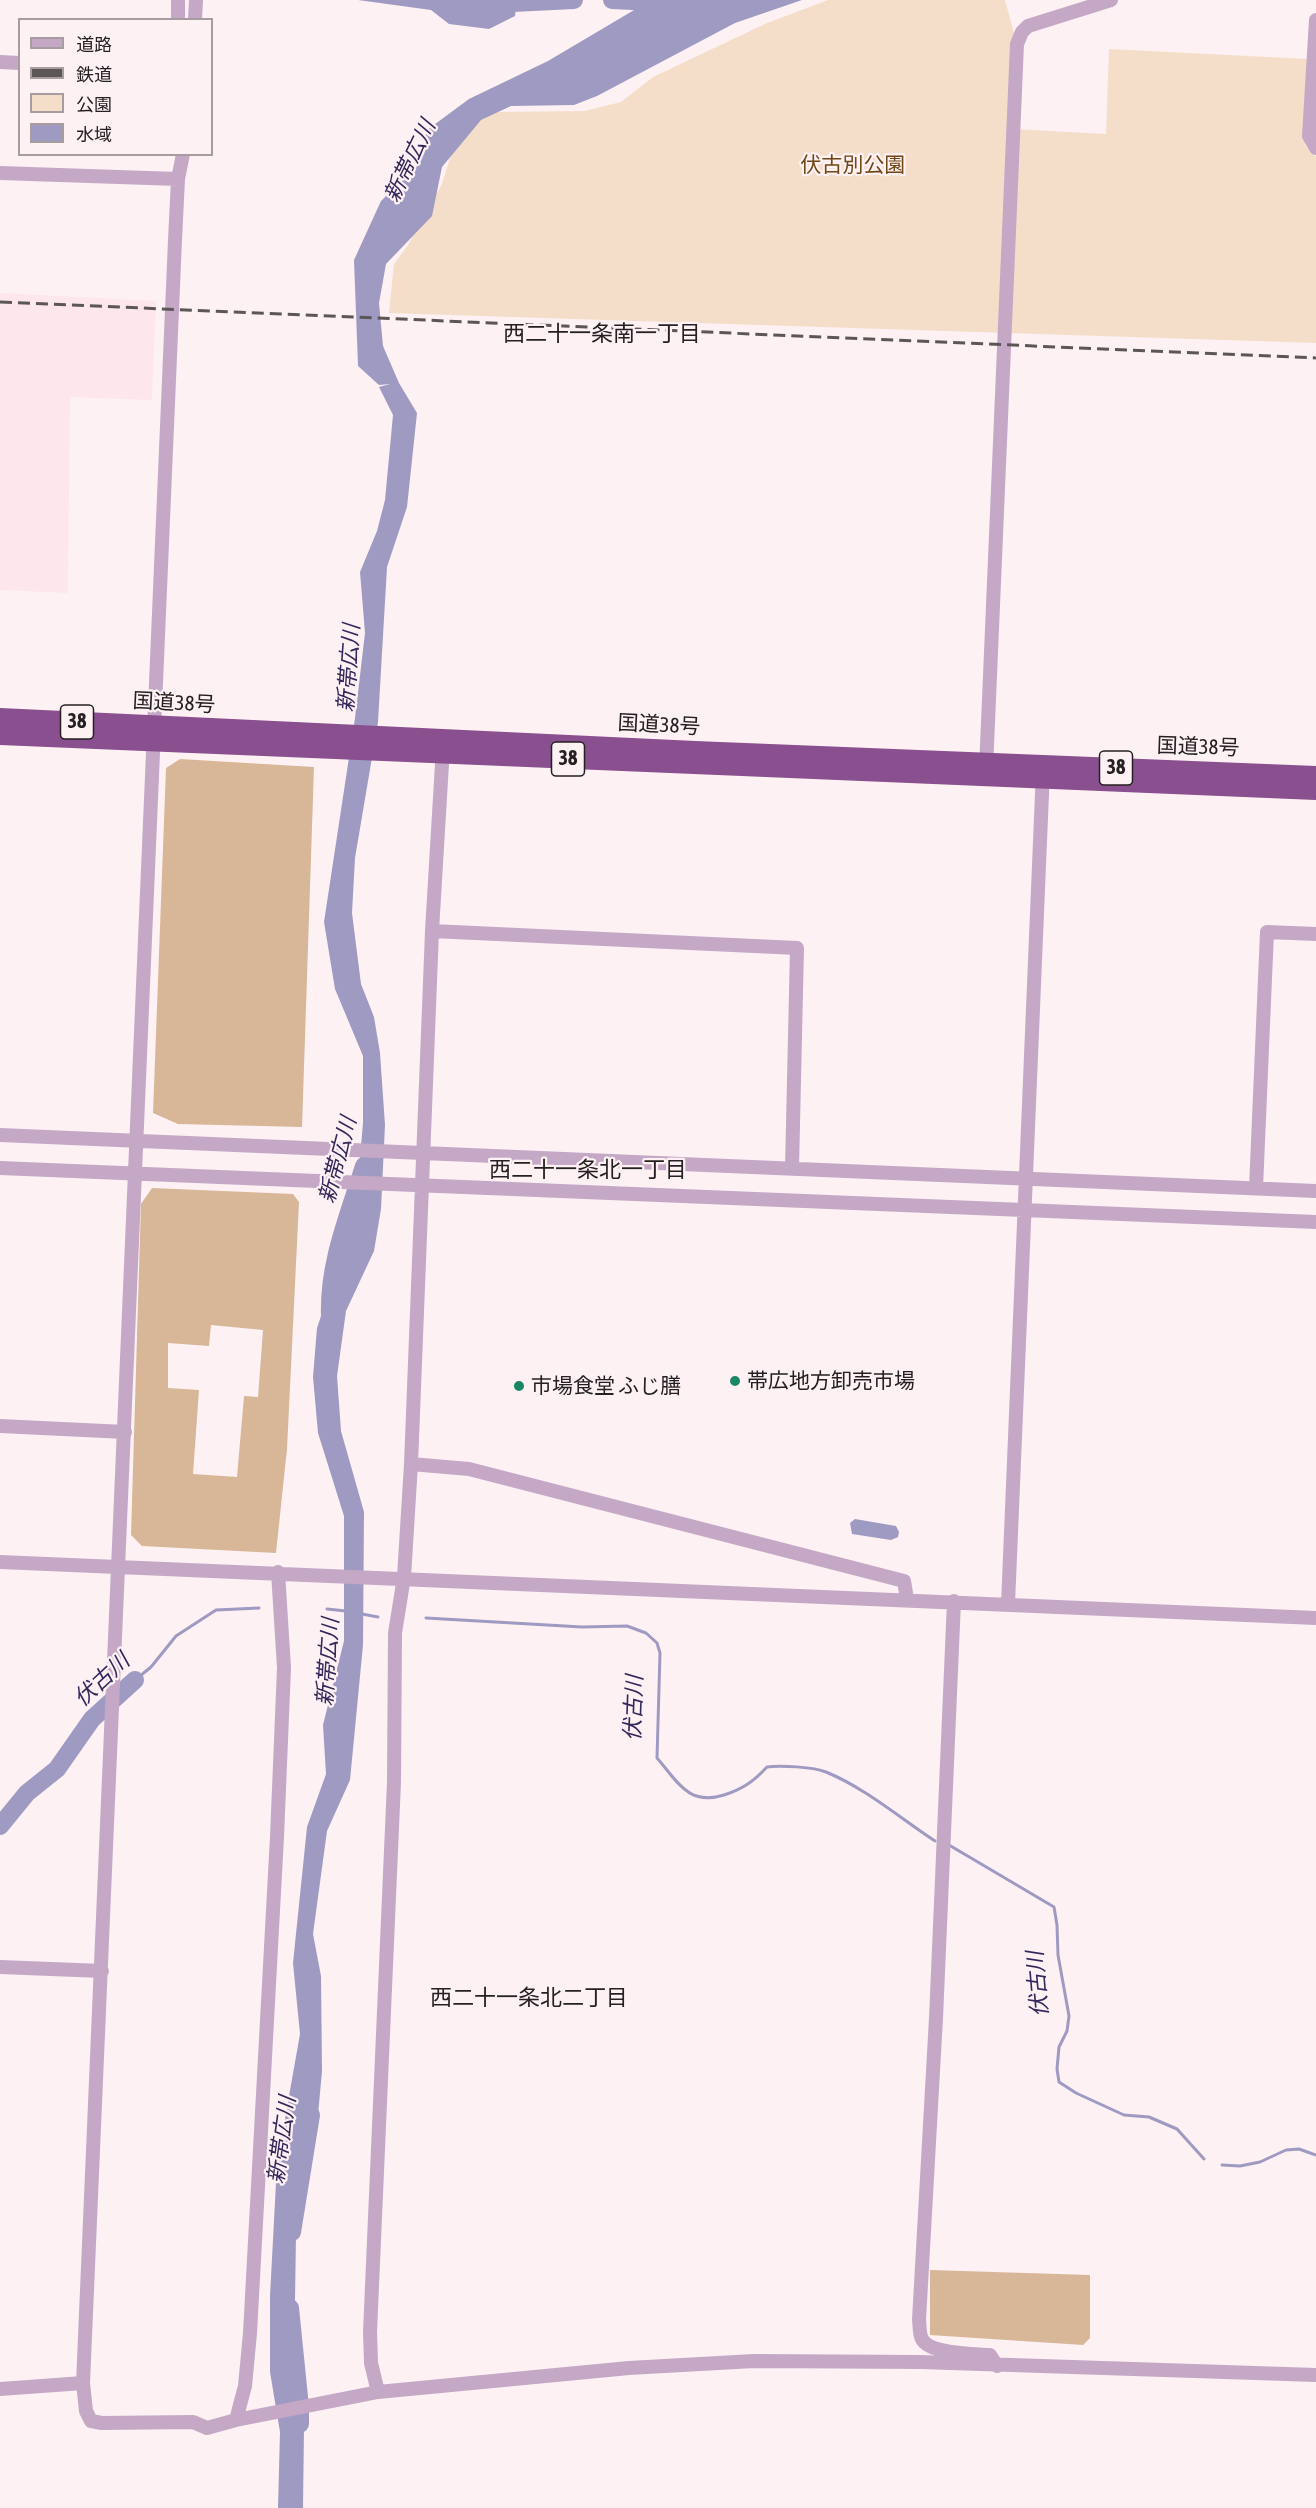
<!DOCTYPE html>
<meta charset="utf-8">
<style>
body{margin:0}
#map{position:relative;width:1316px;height:2508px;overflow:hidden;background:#fdf1f4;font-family:"Asap Condensed","Noto Sans JP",sans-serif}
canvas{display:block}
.legend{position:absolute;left:18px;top:18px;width:195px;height:138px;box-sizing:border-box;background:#fdf1f4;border:2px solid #a79da0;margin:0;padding:8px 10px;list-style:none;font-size:18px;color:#252021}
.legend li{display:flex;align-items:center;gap:12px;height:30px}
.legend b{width:30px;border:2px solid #a79da0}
</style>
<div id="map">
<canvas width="1316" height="2508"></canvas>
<ul class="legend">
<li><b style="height:8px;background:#c4a8c6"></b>道路</li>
<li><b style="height:8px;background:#5d5657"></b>鉄道</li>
<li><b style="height:16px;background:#f5dec9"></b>公園</li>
<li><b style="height:16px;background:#9f9ac1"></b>水域</li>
</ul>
</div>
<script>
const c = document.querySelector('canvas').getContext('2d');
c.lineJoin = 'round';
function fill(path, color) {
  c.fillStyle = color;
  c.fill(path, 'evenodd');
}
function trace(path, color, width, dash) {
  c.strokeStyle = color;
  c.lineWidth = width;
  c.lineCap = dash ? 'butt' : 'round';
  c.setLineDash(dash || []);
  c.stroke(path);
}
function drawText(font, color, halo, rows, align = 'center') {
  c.font = font + ' "Asap Condensed","Noto Sans JP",sans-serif';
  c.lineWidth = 4.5;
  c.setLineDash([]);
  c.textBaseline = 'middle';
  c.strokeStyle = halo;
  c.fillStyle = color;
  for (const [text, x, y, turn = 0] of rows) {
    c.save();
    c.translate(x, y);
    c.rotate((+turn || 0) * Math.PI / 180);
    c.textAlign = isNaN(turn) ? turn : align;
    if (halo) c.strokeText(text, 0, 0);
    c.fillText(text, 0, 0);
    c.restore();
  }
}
fill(new Path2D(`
 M0 293 156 301 152 400 70 397 68 593 0 590Z`), '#fee6ed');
fill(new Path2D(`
 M828 0H1005L1017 44 1013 129 1106 134 1109 49 1308 59 1305 145 1316 157V343L389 313 394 264 408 245 442 184 450 158 464 126 495 112 585 111 621 102 653 77 767 23Z`), '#f5dec9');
fill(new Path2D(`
 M180 759 314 767 302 1127 178 1124 153 1113 166 768Z
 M152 1188 293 1194 299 1202 287 1449 276 1553 142 1546 131 1535 141 1204ZM211 1325 263 1330 258 1397 244 1396 237 1477 193 1474 199 1390 168 1388V1343L209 1346Z
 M930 2270 1090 2275V2338L1083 2345 930 2335Z`), '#d8b798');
fill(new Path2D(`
 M358 0H517L515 16 489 29 449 24 431 10Z
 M651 0H802L735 23 597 96 574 105 511 106 481 120 442 167 432 216 386 264 379 303 383 346 399 383 417 413 407 507 387 567 378 722 355 858 352 913 361 984 374 1017 380 1053 385 1125 381 1209 374 1251 346 1311 337 1376 341 1431 364 1512 363 1645 350 1780 327 1831 313 1934 321 1976 322 2071 318 2115 297 2168 295 2300 290 2363 304 2427 303 2508H278L280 2432 270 2372V2296L277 2164 300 2034 293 1963 307 1827 326 1774 323 1725 344 1641V1516L318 1433 313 1377 317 1328 355 1215 363 1123V1056L335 989 324 922 355 718 365 633 360 572 377 531 385 500 393 415 379 387 390 384 379 385 358 366 354 260 381 201 418 165 427 130 469 99 548 61Z
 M855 1519 896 1526 899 1532 898 1537 891 1540 852 1534 850 1523Z`), '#9f9ac1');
trace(new Path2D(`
 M327 1609 346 1611
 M362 1614 378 1617
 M426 1618 582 1627 627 1626 646 1633 657 1643 660 1653 657 1758C678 1782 688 1806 724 1795 743 1789 754 1781 767 1767 780 1765 814 1767 826 1772 865 1788 900 1818 935 1841
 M135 1680 151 1667 176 1636 216 1610 259 1608
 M949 1845 1054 1907 1057 1925 1058 1955 1069 2016 1067 2031 1059 2047 1057 2069 1059 2082 1076 2093 1124 2115 1149 2117 1177 2129 1204 2159
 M1222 2165 1240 2166 1260 2162 1286 2150 1299 2149 1316 2155`), '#9f9ac1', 3);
trace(new Path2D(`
 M612 0 654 2 672 9
 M492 4 574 0
 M330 1316C328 1263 349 1215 364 1166
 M0 1826 27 1793 57 1769 92 1719 135 1680
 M292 2232 311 2115
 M290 2308 300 2407V2424`), '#9f9ac1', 18);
trace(new Path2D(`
 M178 20V0
 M195 20 196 0
 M1316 20 1309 136 1316 148
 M0 62 20 63
 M183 154 178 179 175 240 83 2383 86 2411 91 2421 102 2423 193 2422 207 2428 236 2420 378 2392 629 2368 754 2361 920 2362 1316 2375
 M0 173 178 179
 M986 769 1017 44 1022 32 1028 26 1111 0
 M432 931 797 948 792 1168
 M0 1135 1316 1191
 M0 1168 1316 1222
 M1256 1188 1267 932 1316 934
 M0 1426 125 1432
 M411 1464 469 1469 904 1581 907 1599
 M0 1562 1316 1618
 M954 1601 936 2018 919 2320C920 2326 919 2334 922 2339 929 2354 975 2354 990 2355L997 2366
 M1008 1604 1043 770
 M0 1967 102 1971
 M0 2389 83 2383
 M378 2392 371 2363 370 2332 394 1782 395 1633 404 1577 411 1464 432 931 443 747
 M236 2420 245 2386 250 2333 277 1837 284 1668 278 1572`), '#c4a8c6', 14);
trace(new Path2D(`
 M0 718 695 751 1316 776
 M0 735 1316 790`), '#894f8e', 20);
trace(new Path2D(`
 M0 302 1316 358`), '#5d5657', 3, [12, 6]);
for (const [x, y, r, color] of [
 [735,1381,6,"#198765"],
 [519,1386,6,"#198765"]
]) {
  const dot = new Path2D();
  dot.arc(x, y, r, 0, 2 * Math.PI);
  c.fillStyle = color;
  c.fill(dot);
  trace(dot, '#fdf1f4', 2);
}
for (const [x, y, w] of [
 [77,722,33],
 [568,759,33],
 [1116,768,33]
]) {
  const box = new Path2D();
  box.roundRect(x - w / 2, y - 17, w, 34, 4.5);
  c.fillStyle = '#fdf1f4';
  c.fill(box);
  trace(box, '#252021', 1.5);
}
drawText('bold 20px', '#252021', null, [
 ["38",77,722],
 ["38",568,759],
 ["38",1116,768]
]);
drawText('21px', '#724714', '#fdf1f4', [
 ["伏古別公園",853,165]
]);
drawText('21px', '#252021', '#fdf1f4', [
 ["国道38号",174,703,3],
 ["国道38号",659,725,3],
 ["国道38号",1198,747,2]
]);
drawText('21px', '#252021', '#fdf1f4', [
 ["帯広地方卸売市場",747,1381],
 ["市場食堂 ふじ膳",531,1386]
], 'left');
drawText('italic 22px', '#33285b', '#fdf1f4', [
 ["新帯広川",410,161,-64],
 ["新帯広川",349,668,-86],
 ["新帯広川",338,1160,-75],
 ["新帯広川",328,1662,-86],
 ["伏古川",102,1680,-43],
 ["伏古川",634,1708,-88],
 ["伏古川",1038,1984,-95],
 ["新帯広川",282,2140,-82]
]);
drawText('22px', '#252021', '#fdf1f4', [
 ["西二十一条南一丁目",602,334],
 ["西二十一条北一丁目",588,1170],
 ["西二十一条北二丁目",529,1998]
]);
</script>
